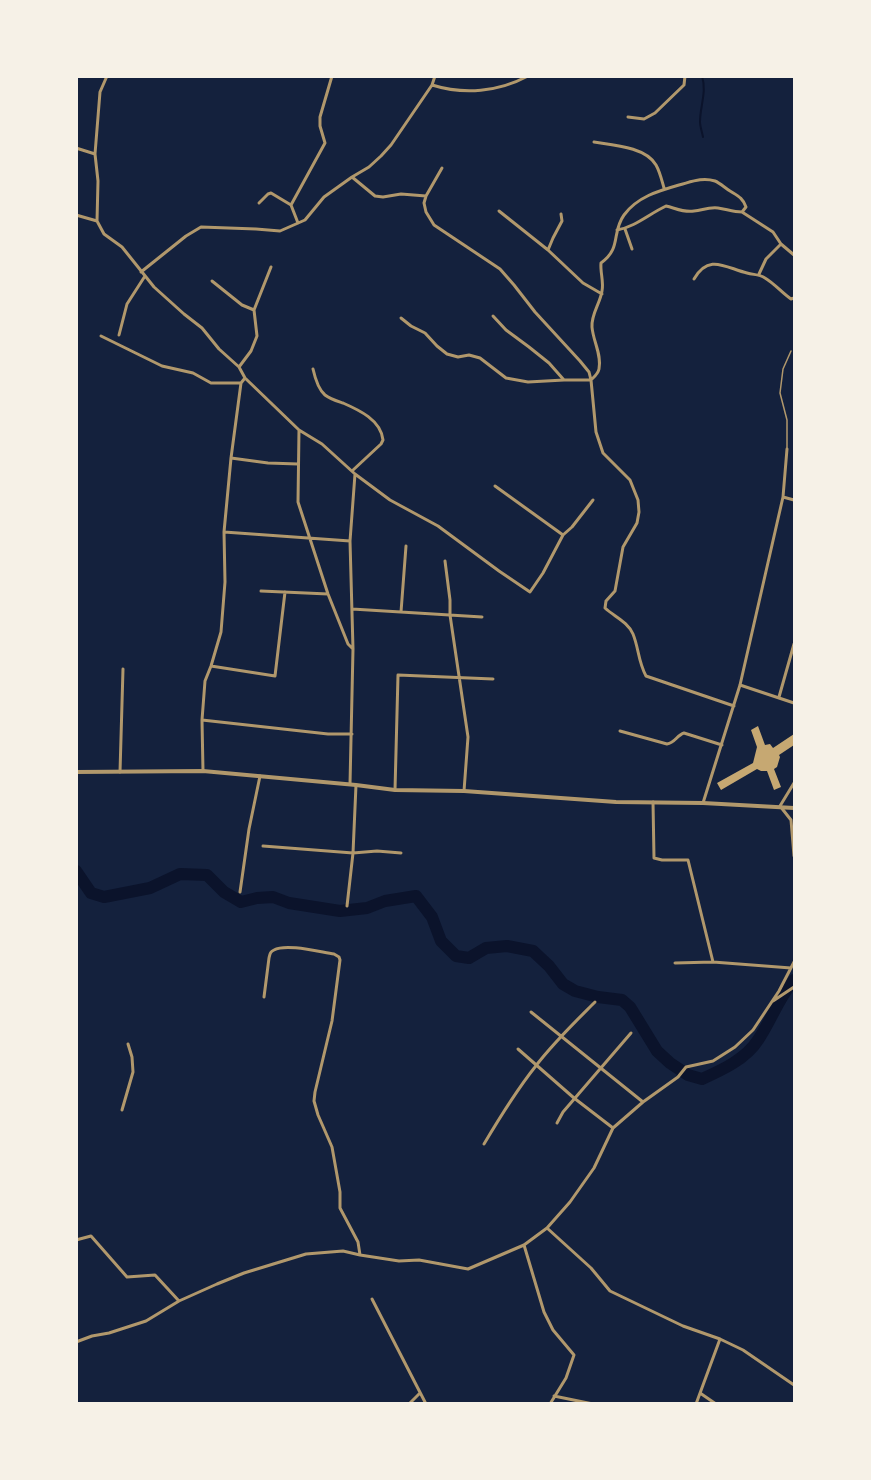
<!DOCTYPE html>
<style>
body{margin:0}
#map{position:relative;width:871px;height:1480px;overflow:hidden;background:#14213d;font-family:"Titillium Web",sans-serif}
canvas{display:block}
.frame{position:absolute;inset:0;border:78px solid #f6f1e7;pointer-events:none}
</style>
<div id="map">
<canvas width="871" height="1480"></canvas>
<div class="frame"></div>
</div>
<script>
const c = document.querySelector('canvas').getContext('2d');
c.lineJoin = 'round';
function trace(path, color, width, dash) {
  c.strokeStyle = color;
  c.lineWidth = width;
  c.lineCap = dash ? 'butt' : 'round';
  c.setLineDash(dash || []);
  c.stroke(path);
}
function fill(path, color) {
  c.fillStyle = color;
  c.fill(path, 'evenodd');
}
trace(new Path2D(`
 M702 76C707 92 700 106 700 122 700 126 702 132 703 137`), '#0b132b', 2);
trace(new Path2D(`
 M76 871 91 893 104 897 150 888 180 874 207 875 224 892 241 902 257 898 273 897 289 903 340 911 367 908 385 901 416 896 432 917 441 941 456 956 469 958 486 948 507 946 533 951 549 966 563 984 575 991 598 997 622 1000 630 1007 657 1051 670 1063 688 1075 702 1079C722 1070 746 1059 758 1040 771 1021 779 997 794 980`), '#0b132b', 12);
fill(new Path2D(`
 M758 726 765 745 770 744 773 748 794 734V745L779 755 780 757 777 767 774 769 781 787 774 790 767 771H761L757 769 721 790 717 783 753 763 757 747 751 730Z`), '#c6a872');
trace(new Path2D(`
 M787 448V420L780 393 783 369 791 351`), '#b1986c', 1.5);
trace(new Path2D(`
 M107 76 100 92 95 154 98 181 97 221 104 234 122 247 154 287 184 314 202 328 219 349 239 367 245 378 299 430 322 444 355 474 390 500 438 526 499 571 530 592 543 573 563 535 572 527 593 500
 M432 85C464 95 498 92 528 76
 M628 117 644 119 655 113 684 85 685 76
 M594 142C613 145 646 147 656 165 660 172 662 181 664 188
 M76 148 95 154
 M442 168 426 196 424 203 426 212 434 225 500 269 514 285 535 312 580 361 589 372 591 380 596 432 603 453 630 480 638 500 639 512 637 523 623 547 615 591 606 601 605 608C615 617 628 622 633 634 639 649 638 661 646 676L734 706
 M352 177 375 196 383 197 401 194 426 196
 M259 203 268 194 271 193 291 205
 M499 211 548 250 583 283 602 294
 M742 212 773 232 781 244 766 259 759 274
 M76 215 97 221
 M298 223 291 205 325 143 320 126V117L332 76
 M625 229 632 249
 M781 244 794 255
 M548 250 553 238 562 221 561 214
 M141 272 186 236 201 227 256 229 280 231 305 220 324 197 352 177 369 167 381 156 391 145 432 85 435 76
 M694 279C709 253 726 268 747 273 754 275 759 274 765 278 775 284 782 293 791 299L794 298
 M212 281 242 305 254 310
 M493 316 506 330 529 347 549 363 564 380
 M401 318 411 326 425 333 437 346 447 354 458 357 469 355 480 358 506 378 528 382 564 380H591C594 377 598 374 599 369 602 355 593 341 592 327 591 314 600 304 602 291 604 282 600 272 601 263 622 248 611 233 624 215 637 197 658 191 679 185 691 182 702 177 715 181 720 183 725 188 730 191 738 196 743 198 746 207L742 212C733 212 726 209 718 208 708 207 703 210 694 211 684 213 675 208 666 206 649 214 635 227 617 230
 M119 335 127 304 145 276
 M101 336 162 366 193 373 211 383H241
 M239 367 251 351 257 336 254 310 271 267
 M313 369C315 378 318 389 325 395 330 399 337 401 343 403 359 410 381 420 383 440L381 444 352 471
 M299 430 298 502 328 594 348 644 352 648
 M231 458 268 463 298 464
 M495 486 563 535
 M783 497 794 500
 M224 532 350 541
 M445 561 450 600V615L468 737 464 791
 M261 591 328 594
 M352 609 482 617
 M401 612 406 546
 M211 666 275 676 285 592
 M740 685 794 703
 M779 697 794 644
 M202 720 328 734H352
 M620 731 667 744C675 743 677 735 684 733L722 745
 M203 771 202 720 205 681 211 666 221 632 225 582 224 532 231 458 241 383 245 378
 M120 772 123 669
 M794 783 780 806 791 820 794 856
 M350 784 353 649 350 541 355 474
 M356 785 353 853 377 851 401 853
 M395 790 398 675 493 679
 M653 802 654 858 662 860H688L713 962
 M703 803 740 685 783 497 787 449
 M263 846 353 853 347 906
 M240 892 249 829 260 776
 M675 963 713 962 791 968
 M264 997 269 958C270 954 270 952 274 950 286 943 320 952 334 954L339 957 340 960 332 1021 315 1092 314 1101 318 1115 332 1147 340 1192V1208L358 1242 360 1255
 M773 1001 794 987
 M531 1012 643 1102
 M518 1049 574 1098 613 1128
 M122 1110 133 1072 132 1057 128 1044
 M557 1123 563 1112 631 1033
 M484 1144C500 1117 516 1091 535 1067 553 1043 574 1023 595 1002
 M547 1228 591 1268 610 1291 683 1326 720 1339 743 1350 794 1385
 M76 1240 91 1236 127 1277 155 1275 179 1301
 M524 1245 544 1312 553 1330 574 1355 566 1378 550 1404
 M372 1299 426 1404
 M76 1342 92 1336 109 1333 146 1321 179 1301 217 1284 244 1273 306 1254 343 1251 360 1255 399 1261 419 1260 468 1269 524 1245 547 1228 570 1202 594 1168 613 1128 643 1102 678 1077 686 1067 713 1061 735 1047 753 1030 779 991 794 962
 M700 1393 716 1404
 M554 1396 593 1404
 M409 1404 420 1393
 M696 1404 720 1339`), '#b1986c', 3);
trace(new Path2D(`
 M76 772 203 771 356 785 395 790 464 791 616 802 703 803 794 808`), '#b1986c', 4);
</script>
